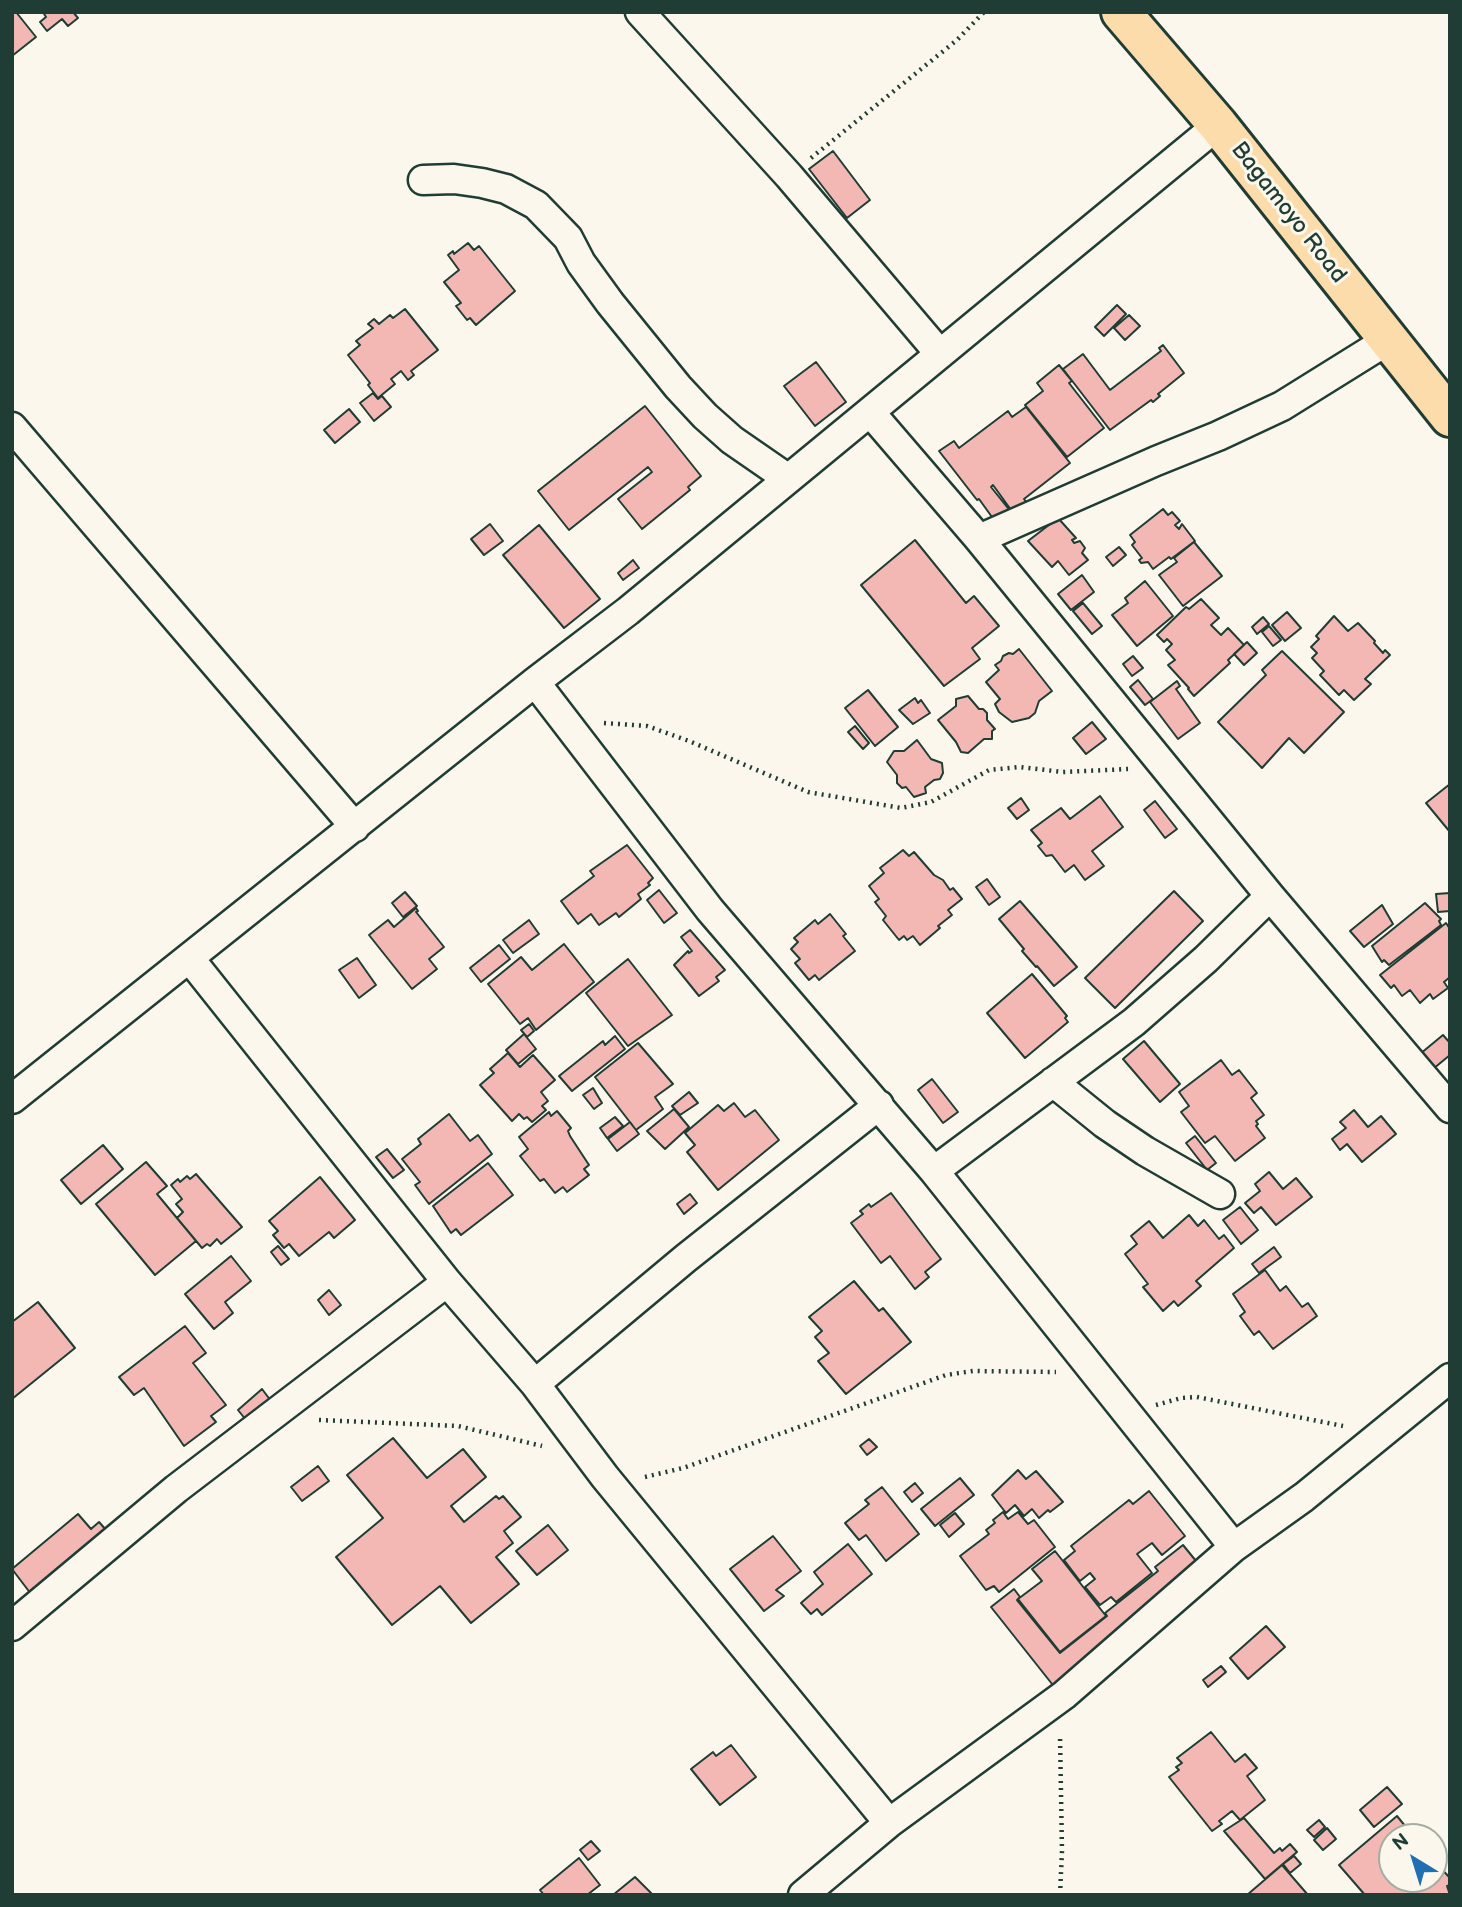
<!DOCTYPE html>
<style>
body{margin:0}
#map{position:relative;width:1462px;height:1907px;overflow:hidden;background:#fbf7ec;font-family:"Balsamiq Sans",sans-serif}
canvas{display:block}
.frame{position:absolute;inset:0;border:14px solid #1f3d34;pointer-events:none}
.north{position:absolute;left:1378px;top:1823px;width:70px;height:70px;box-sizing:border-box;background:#fbf7ec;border:2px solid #a3ada2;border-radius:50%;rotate:322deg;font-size:19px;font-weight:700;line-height:28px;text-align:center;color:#1f3d34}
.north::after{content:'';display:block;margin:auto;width:24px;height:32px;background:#1f6fb2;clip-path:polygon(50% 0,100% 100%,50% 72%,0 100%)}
</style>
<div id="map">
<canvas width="1462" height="1907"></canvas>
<div class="frame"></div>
<div class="north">N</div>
</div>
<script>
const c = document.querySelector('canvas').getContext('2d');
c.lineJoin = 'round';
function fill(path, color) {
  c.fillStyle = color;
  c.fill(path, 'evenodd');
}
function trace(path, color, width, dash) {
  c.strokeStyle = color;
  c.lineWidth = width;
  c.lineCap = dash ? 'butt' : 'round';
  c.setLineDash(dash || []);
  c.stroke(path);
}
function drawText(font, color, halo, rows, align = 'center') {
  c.font = font + ' "Balsamiq Sans",sans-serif';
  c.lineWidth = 6;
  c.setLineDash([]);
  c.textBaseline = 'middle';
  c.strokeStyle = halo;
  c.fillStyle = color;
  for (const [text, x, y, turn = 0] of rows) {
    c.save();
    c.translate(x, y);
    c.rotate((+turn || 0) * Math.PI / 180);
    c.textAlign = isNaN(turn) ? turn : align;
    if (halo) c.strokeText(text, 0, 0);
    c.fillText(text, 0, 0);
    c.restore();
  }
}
const building = new Path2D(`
 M12 12H16L36 37 12 56Z
 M43 12H73L78 18 68 26 62 19 47 31 40 22 46 17Z
 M833 151 870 200 847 218 809 169Z
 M468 243 474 250 479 246 515 291 476 325 470 318 467 320 456 306 461 303 444 282 459 270 448 255 453 251 454 254Z
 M1117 305 1126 314 1104 336 1095 327Z
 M405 309 438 350 411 371 414 375 408 380 401 371 391 379 395 384 378 398 368 385 370 383 348 355 360 345 356 341 373 328 368 324 374 319 379 324 390 315 393 318Z
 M1129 315 1140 326 1125 340 1114 328Z
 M1163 345 1184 373 1158 394 1160 396 1153 402 1151 400 1110 430 1063 369 1083 354 1110 390 1161 351 1159 348Z
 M816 362 846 402 815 426 784 386Z
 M1059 365 1072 381 1069 383 1104 428 1067 457 1025 405 1043 391 1037 383Z
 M373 393 378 399 382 396 391 407 374 421 360 403Z
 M645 406 701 476 688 487 690 490 642 529 618 499 652 472 648 467 569 530 538 491Z
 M1026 407 1070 463 1024 499 1027 503 1014 514 993 485 991 487 1011 512 997 524 979 499 977 500 939 451 954 441 959 448 1008 411 1012 417Z
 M349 409 360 422 335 443 324 430Z
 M1163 509 1168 515 1172 512 1180 521 1175 525 1179 529 1182 524 1195 541 1171 559 1169 557 1153 569 1148 562 1141 563 1139 560 1142 558 1132 545 1135 542 1130 535Z
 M1058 518 1076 538 1072 540 1074 543 1080 541 1085 548 1082 553 1088 560 1069 575 1058 561 1052 567 1028 541Z
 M490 524 503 541 484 555 471 539Z
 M539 525 600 599 564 628 503 555Z
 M915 540 966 603 974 596 999 626 972 648 980 659 944 686 861 585Z
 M1194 542 1222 576 1183 606 1159 575 1177 562 1174 558Z
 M1119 547 1126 555 1113 566 1106 557Z
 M633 560 639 568 623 580 618 573Z
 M1082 575 1094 592 1071 610 1058 594Z
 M1145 581 1173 616 1137 646 1112 615 1128 603 1125 598Z
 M1201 599 1219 618 1211 625 1221 635 1228 628 1244 645 1228 660 1230 663 1194 696 1188 689 1189 688 1168 665 1175 660 1166 650 1172 644 1167 639 1164 642 1157 635 1186 607 1189 609Z
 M1083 603 1102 626 1092 634 1073 611Z
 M1287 612 1301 628 1285 641 1272 625Z
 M1334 616 1348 631 1358 623 1375 641 1374 643 1383 653 1385 650 1390 655 1365 679 1371 684 1354 700 1344 690 1339 695 1320 675 1324 671 1312 658 1317 653 1311 647 1319 639 1316 636Z
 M1263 617 1269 624 1257 634 1252 627Z
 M1269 626 1281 640 1273 646 1262 632Z
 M1247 642 1257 653 1244 665 1234 654Z
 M1019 649 1052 691 1039 701 1035 713 1029 718 1012 722 999 712 995 704 1000 699 986 682 999 670 995 665 1001 661 1003 656 1009 653 1013 654Z
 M1282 651 1344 712 1304 753 1289 738 1262 768 1218 722 1266 675 1262 670Z
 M1133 656 1143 668 1132 676 1123 664Z
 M1138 680 1153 699 1145 705 1130 687Z
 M1177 681 1180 686 1176 689 1200 723 1178 739 1150 702Z
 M868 690 898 727 875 746 845 708Z
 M968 696 979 709H983L987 713V720L995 729 992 731V739H984L968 753 961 752 956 742 938 720 956 706V699Z
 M915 698 918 703 921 700 930 713 913 724 899 710Z
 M1092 722 1106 739 1086 754 1073 738Z
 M855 726 869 743 863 749 848 732Z
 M917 740 931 759 942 763 943 773 940 779 934 780 925 787 926 793 914 797 906 787 902 788 897 783V775L887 762 894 751H904Z
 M1450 784V832L1426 803Z
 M1100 796 1123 827 1092 851 1104 866 1085 880 1074 865 1065 872 1052 855 1046 856 1038 846 1042 843 1031 830 1061 808 1070 819Z
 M1021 798 1029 810 1017 819 1008 808Z
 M1155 801 1177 829 1165 838 1144 810Z
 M627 845 653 878 648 883 650 885 638 894 641 899 619 917 616 913 599 925 591 914 578 924 561 901 594 876 590 871Z
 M903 850 909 856 914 852 934 875 943 880 950 890 953 888 962 899 948 910 952 915 938 926 940 928 920 945 913 936 907 940 904 936 899 940 883 920 886 916 875 902 879 899 869 886 884 873 880 868Z
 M987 879 1000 897 989 905 976 887Z
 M659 890 677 913 664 923 647 900Z
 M1174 891 1203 921 1115 1008 1085 978Z
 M405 892 417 906 403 917 392 903Z
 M1450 893V911L1438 912 1436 894Z
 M1020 901 1077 967 1054 986 1037 966 1036 967 1022 951 1024 949 999 919Z
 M1425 903 1441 919 1439 921 1441 925 1389 965 1384 960 1382 962 1372 946Z
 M1382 905 1393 924 1364 947 1350 931Z
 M416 908 418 911 416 912 444 947 429 959 437 969 412 989 369 935 388 920 394 927Z
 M830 914 846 934 843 936 855 951 819 980 815 975 809 980 795 963 800 959 791 949 798 942 794 938 815 920 818 924Z
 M529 920 539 934 513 953 503 940Z
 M1446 923 1450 929V977L1444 982 1448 988 1433 999 1430 994 1420 1003 1410 990 1402 996 1394 985 1391 988 1380 975Z
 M690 930 725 970 716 977 719 981 699 996 674 965 688 951 689 953 692 951 681 937Z
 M564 944 594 982 536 1030 528 1018 520 1024 488 984 521 957 532 970Z
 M499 945 510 959 481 982 470 968Z
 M357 958 376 985 359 998 339 970Z
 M628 959 672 1015 628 1046 586 993Z
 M1032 974 1067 1016 1065 1018 1068 1022 1025 1058 987 1013Z
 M529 1024 534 1031 527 1037 521 1030Z
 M524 1034 536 1049 518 1064 506 1050Z
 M1443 1035 1450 1043V1055L1433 1069 1420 1054Z
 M615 1036 625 1049 572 1091 559 1076 603 1041 605 1045Z
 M1144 1041 1180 1084 1160 1102 1123 1059Z
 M638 1043 673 1084 655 1097 663 1109 636 1130 595 1077Z
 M508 1053 520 1067 533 1055 555 1080 541 1092 548 1101 542 1106 546 1110 532 1122 527 1117 524 1119 519 1114 512 1121 480 1085 494 1073 490 1069Z
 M1221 1060 1232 1075 1239 1070 1257 1093 1251 1098 1264 1115 1256 1121 1258 1124 1256 1126 1265 1138 1235 1161 1215 1136 1205 1143 1181 1112 1189 1106 1179 1092Z
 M932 1079 958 1112 943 1123 918 1090Z
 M593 1088 602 1103 594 1109 583 1095Z
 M689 1092 698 1103 680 1115 672 1106Z
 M734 1103 745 1117 755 1110 779 1140 718 1190 687 1152 695 1145 685 1133 718 1105 724 1111Z
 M674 1109 689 1127 665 1149 647 1131Z
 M1354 1110 1368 1127 1381 1116 1396 1134 1362 1162 1347 1144 1340 1150 1332 1139 1346 1128 1340 1122Z
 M557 1111 571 1128 568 1131 570 1136 589 1165 584 1169 589 1175 567 1192 563 1187 555 1193 544 1179 540 1181 520 1156 528 1149 519 1137 549 1112 551 1116Z
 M449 1114 470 1141 478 1135 492 1154 429 1204 415 1185 420 1182 402 1159 421 1144 418 1139Z
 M615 1117 623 1126 607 1138 600 1128Z
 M630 1122 639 1134 617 1151 608 1139Z
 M1195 1136 1216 1163 1207 1170 1186 1143Z
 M103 1145 123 1169 81 1204 61 1180Z
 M387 1149 404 1170 393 1178 376 1157Z
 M146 1162 167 1186 157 1194 196 1241 155 1275 96 1204Z
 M488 1163 513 1195 461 1235 456 1229 451 1233 433 1206Z
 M1269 1172 1283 1189 1296 1178 1312 1197 1276 1225 1261 1207 1254 1213 1245 1203 1260 1191 1255 1184Z
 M196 1174 242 1227 221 1244 217 1239 210 1246 207 1244 202 1248 177 1218 183 1212 176 1204 182 1199 171 1185 178 1179 180 1182 187 1176 190 1179Z
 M320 1177 355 1220 334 1238 329 1232 299 1256 289 1244 284 1248 273 1235 278 1231 269 1221Z
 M891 1193 941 1259 925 1272 929 1277 915 1289 890 1256 881 1263 851 1223 863 1214 860 1211 869 1204 871 1207Z
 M690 1194 697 1203 684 1214 677 1204Z
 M1240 1207 1258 1230 1241 1244 1223 1220Z
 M1189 1215 1198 1226 1204 1220 1219 1239 1224 1235 1234 1248 1196 1281 1201 1286 1178 1306 1174 1301 1163 1311 1143 1287 1148 1284 1125 1254 1137 1244 1131 1236 1149 1221 1163 1238Z
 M278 1246 289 1259 281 1265 271 1252Z
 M1274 1247 1281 1257 1259 1273 1252 1264Z
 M231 1256 251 1281 225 1302 233 1313 214 1329 185 1294Z
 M1265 1270 1280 1291 1286 1286 1302 1307 1308 1303 1317 1316 1273 1349 1259 1331 1254 1335 1240 1316 1245 1312 1233 1294Z
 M854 1281 879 1311 883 1308 911 1342 846 1394 818 1361 829 1353 815 1337 822 1331 809 1317Z
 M329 1290 341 1305 329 1315 318 1300Z
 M38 1302 75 1348 12 1399V1322Z
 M185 1326 206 1353 193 1363 226 1405 211 1416 216 1422 184 1446 144 1388 134 1395 119 1377Z
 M262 1389 271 1401 246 1420 238 1410Z
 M393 1438 427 1478 463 1449 486 1477 451 1506 464 1522 496 1496 499 1499 503 1496 521 1517 504 1531 513 1543 496 1557 519 1584 471 1623 440 1586 392 1625 336 1557 383 1518 347 1475Z
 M869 1439 877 1447 867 1455 860 1446Z
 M318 1466 329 1481 302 1501 291 1487Z
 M1018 1470 1026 1479 1036 1471 1063 1502 1050 1512 1048 1510 1039 1518 1032 1509 1024 1516 1015 1505 1006 1513 992 1495Z
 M960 1478 974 1495 935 1526 921 1509Z
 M915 1483 923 1493 912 1502 904 1492Z
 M882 1487 919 1534 886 1561 866 1535 859 1540 845 1523 869 1504 865 1500Z
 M1149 1491 1185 1536 1162 1555 1152 1543 1137 1554 1152 1573 1116 1602 1111 1597 1100 1605 1085 1587 1095 1579 1090 1573 1080 1581 1064 1560 1075 1551 1071 1546 1129 1500 1133 1504Z
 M1003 1512 1008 1519 1018 1512 1028 1524 1034 1520 1055 1547 999 1592 994 1586 986 1590 960 1556 989 1534 986 1530 995 1523 993 1520Z
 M955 1513 964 1524 949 1537 940 1525Z
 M78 1514 91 1529 99 1522 107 1531 31 1594 12 1569Z
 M548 1525 568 1550 537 1575 516 1551Z
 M773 1536 801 1571 776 1590 784 1596 764 1611 730 1569Z
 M848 1544 872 1574 822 1615 817 1609 811 1614 801 1603 823 1584 814 1572Z
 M1183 1545 1205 1572 1056 1689 991 1607 1014 1589 1020 1597 1017 1600 1060 1653 1107 1616 1105 1613 1158 1571 1155 1567Z
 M1055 1551 1106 1616 1060 1652 1018 1599 1042 1581 1032 1569Z
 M1266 1626 1285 1647 1248 1679 1230 1658Z
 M1221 1666 1226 1672 1208 1687 1203 1680Z
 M1211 1732 1235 1762 1245 1754 1257 1768 1247 1776 1265 1800 1240 1820 1232 1811 1219 1821 1222 1824 1212 1831 1169 1777 1179 1770 1176 1767 1182 1763 1177 1758Z
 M731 1745 756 1777 720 1805 691 1769 713 1752 716 1756Z
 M1387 1787 1402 1804 1374 1827 1360 1810Z
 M1397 1816 1414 1837H1392V1862L1390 1864 1392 1867V1879H1434V1861L1450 1878V1885L1447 1886 1450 1895H1365L1339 1865Z
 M1244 1818 1274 1853 1280 1848 1282 1851 1290 1844 1297 1852 1265 1879 1224 1831Z
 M1319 1820 1325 1827 1314 1837 1307 1830Z
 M1327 1828 1336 1839 1323 1850 1314 1840Z
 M591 1841 600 1851 588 1860 580 1850Z
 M1294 1856 1301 1864 1290 1873 1283 1864Z
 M579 1858 600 1885 587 1895H544L540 1890Z
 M1282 1865 1308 1895H1247Z
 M635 1877 653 1895H613Z`);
fill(building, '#f4b8b4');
trace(building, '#1f3d34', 2);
const minor = new Path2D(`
 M640 12 789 176 940 354
 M423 180 454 179 482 183 506 189 536 205 568 238 581 263 610 303 678 387 705 416 732 440 787 478
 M870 412 979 539 1270 896 1450 1108
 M12 427 355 827
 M979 539 1156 461 1218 436 1282 406 1388 340
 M535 682 710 910 934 1171 1234 1547
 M190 959 447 1282 535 1384 605 1477 889 1823
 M1053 1082 1105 1124 1145 1151 1220 1194
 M12 1099 535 682 628 611 1218 125
 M934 1171 1134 1022 1206 959 1270 896
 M535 1384 686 1258 879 1105
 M12 1626 176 1489 447 1282
 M803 1895 889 1823 1064 1695 1234 1547 1304 1497 1450 1378`);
const trunk = new Path2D(`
 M1121 12 1218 125 1450 417`);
trace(minor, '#1f3d34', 33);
trace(trunk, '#1f3d34', 44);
trace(new Path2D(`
 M811 158 957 40 984 12
 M604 723 647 726 689 741 808 792 901 808 931 802 989 770 1020 767 1063 772 1128 769
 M1156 1405 1181 1398 1197 1397 1343 1426
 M319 1420 458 1426 542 1446
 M645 1477 683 1468 946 1375 973 1371 1056 1372
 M1060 1895 1062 1851 1060 1735`), '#1f3d34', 4.5, [2, 5]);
trace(minor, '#fbf7ec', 28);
trace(trunk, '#fddcac', 38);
drawText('23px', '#1f3d34', '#fbf7ec', [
 ["Bagamoyo Road",1288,213,52]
]);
</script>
